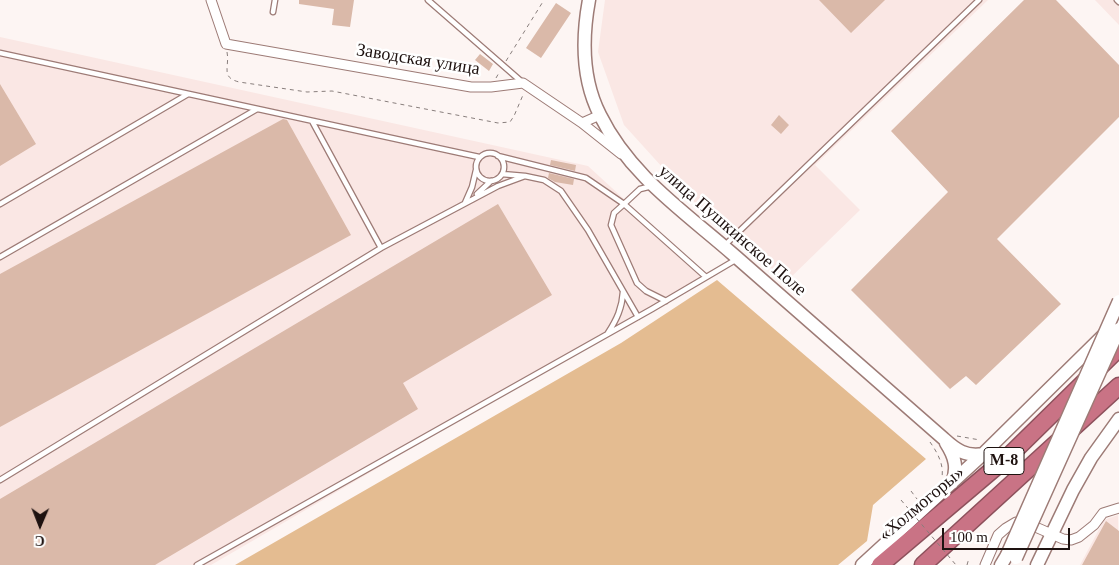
<!DOCTYPE html>
<meta charset="utf-8">
<style>
body{margin:0}
#map{position:relative;width:1119px;height:565px;overflow:hidden;background:#fdf5f3;font-family:"Times New Roman",serif}
canvas{display:block}
.north{position:absolute;left:15px;top:500px;width:50px;height:50px;-webkit-text-stroke:4px #fff;paint-order:stroke;rotate:181deg;font-size:14px;font-weight:700;line-height:20px;text-align:center;color:#1e1210}
.north::after{content:'';display:block;margin:auto;width:18px;height:22px;background:#1e1210;clip-path:polygon(50% 0,100% 100%,50% 72%,0 100%)}
.scale{position:absolute;left:942px;top:528px;width:128px;height:22px;box-sizing:border-box;border:2px solid #1e1210;border-top:0;padding-left:6px;font-size:15px;line-height:18px;white-space:nowrap;color:#1e1210;-webkit-text-stroke:4px #fff;paint-order:stroke}
</style>
<div id="map">
<canvas width="1119" height="565"></canvas>
<div class="north">С</div>
<div class="scale">100 m</div>
</div>
<script>
const c = document.querySelector('canvas').getContext('2d');
c.lineJoin = 'round';
function fill(path, color) {
  c.fillStyle = color;
  c.fill(path, 'evenodd');
}
function trace(path, color, width, dash) {
  c.strokeStyle = color;
  c.lineWidth = width;
  c.lineCap = dash ? 'butt' : 'round';
  c.setLineDash(dash || []);
  c.stroke(path);
}
function drawText(font, color, halo, rows, align = 'center') {
  c.font = font + ' "Times New Roman",serif';
  c.lineWidth = 5;
  c.setLineDash([]);
  c.textBaseline = 'middle';
  c.strokeStyle = halo;
  c.fillStyle = color;
  for (const [text, x, y, turn = 0] of rows) {
    c.save();
    c.translate(x, y);
    c.rotate((+turn || 0) * Math.PI / 180);
    c.textAlign = isNaN(turn) ? turn : align;
    if (halo) c.strokeText(text, 0, 0);
    c.fillText(text, 0, 0);
    c.restore();
  }
}
fill(new Path2D(`
 M605 0H988L815 165 860 210 787 281 702 211 624 125 598 52Z
 M1095 0H1119V25Z
 M0 37 588 166 708 276 211 565H0Z
 M1118 515 1119 565H1080L1104 520Z`), '#fae7e4');
fill(new Path2D(`
 M717 280 926 459 873 505 867 541 838 565H235L621 343Z`), '#e4bc91');
fill(new Path2D(`
 M299 0H354L350 27 332 25 334 9 299 4Z
 M819 0H885L851 33Z
 M1024 0H1056L1119 65V117L997 239 1061 304 976 385 966 376 950 389 851 290 948 192 891 131Z
 M556 3 571 13 541 58 526 48Z
 M480 54 493 64 489 71 475 60Z
 M0 84 36 144 0 166Z
 M779 115 789 125 781 134 771 125Z
 M283 119 287 120 351 235 0 427V274Z
 M551 160 576 165 575 171 550 165Z
 M549 173 574 179 573 185 555 182 548 178Z
 M498 204 552 295 403 383 418 409 155 565H0V499Z
 M1106 521 1119 531V565H1082Z`), '#dab9a9');
const lane = new Path2D(`
 M428 0 522 82
 M1117 0 1119 2
 M273 12 275 0
 M0 53 479 157
 M312 121 381 248
 M476 167a14 14 0 1 1 28 0a14 14 0 1 1-28 0Z
 M498 156 586 178 624 204 706 277
 M502 174 525 176 544 180 561 191 588 230 638 317
 M652 186 640 189 624 204 614 213 611 225 637 283 646 291 666 301
 M477 194 491 181
 M465 203 472 187 476 170
 M0 204 188 94
 M725 245 979 0
 M0 257 257 109
 M608 333C617 319 622 308 623 292
 M0 480 381 248 498 186 525 176
 M197 565 652 309 737 259`);
const street = new Path2D(`
 M211 0 226 44 471 87H491L523 83 582 123 621 154
 M582 123 600 115
 M985 565 998 535 1006 528 1016 522H1024L1063 539 1071 540 1079 537 1094 525 1103 513 1119 508`);
const secondary = new Path2D(`
 M589 0C582 38 582 80 600 115 630 176 685 212 735 256 805 317 874 378 944 439 956 450 966 457 983 454
 M946 443C955 457 958 468 952 483
 M862 565 983 454 1119 320
 M1001 565 1007 555
 M1037 565 1073 490 1091 458 1119 419`);
const highway = new Path2D(`
 M880 565 1010 455 1119 348
 M923 565 1119 386`);
trace(lane, '#9d7b76', 7);
trace(street, '#9d7b76', 11);
trace(secondary, '#9d7b76', 15);
trace(highway, '#8d515c', 19);
trace(new Path2D(`
 M227 52C230 67 220 77 239 82L307 92 332 91 498 123 510 122 514 116 523 95
 M506 61 544 0
 M496 78 500 71
 M957 436 980 440
 M930 442C937 452 944 464 942 477
 M911 491 917 499
 M967 565 969 558`), '#887e7c', 1, [4, 4]);
trace(lane, '#fff', 4.5);
trace(street, '#fff', 9);
trace(secondary, '#fff', 12);
trace(highway, '#c97385', 16);
const secondaryBridge = new Path2D(`
 M1007 555 1119 301
 M1016 558 1119 329`);
trace(secondaryBridge, '#9d7b76', 15, []);
trace(new Path2D(`
 M901 500 956 565`), '#887e7c', 1, [4, 4]);
trace(secondaryBridge, '#fff', 12);
for (const [x, y, w] of [
 [1004,461,40]
]) {
  const box = new Path2D();
  box.roundRect(x - w / 2, y - 13.5, w, 27, 4);
  c.fillStyle = '#fff';
  c.fill(box);
  trace(box, '#1e1210', 1);
}
drawText('bold 16px', '#1e1210', null, [
 ["М-8",1004,461]
]);
drawText('18px', '#1e1210', '#fff', [
 ["Заводская улица",418,60,9],
 ["улица Пушкинское Поле",732,231,41],
 ["«Холмогоры»",922,504,-40]
]);
</script>
